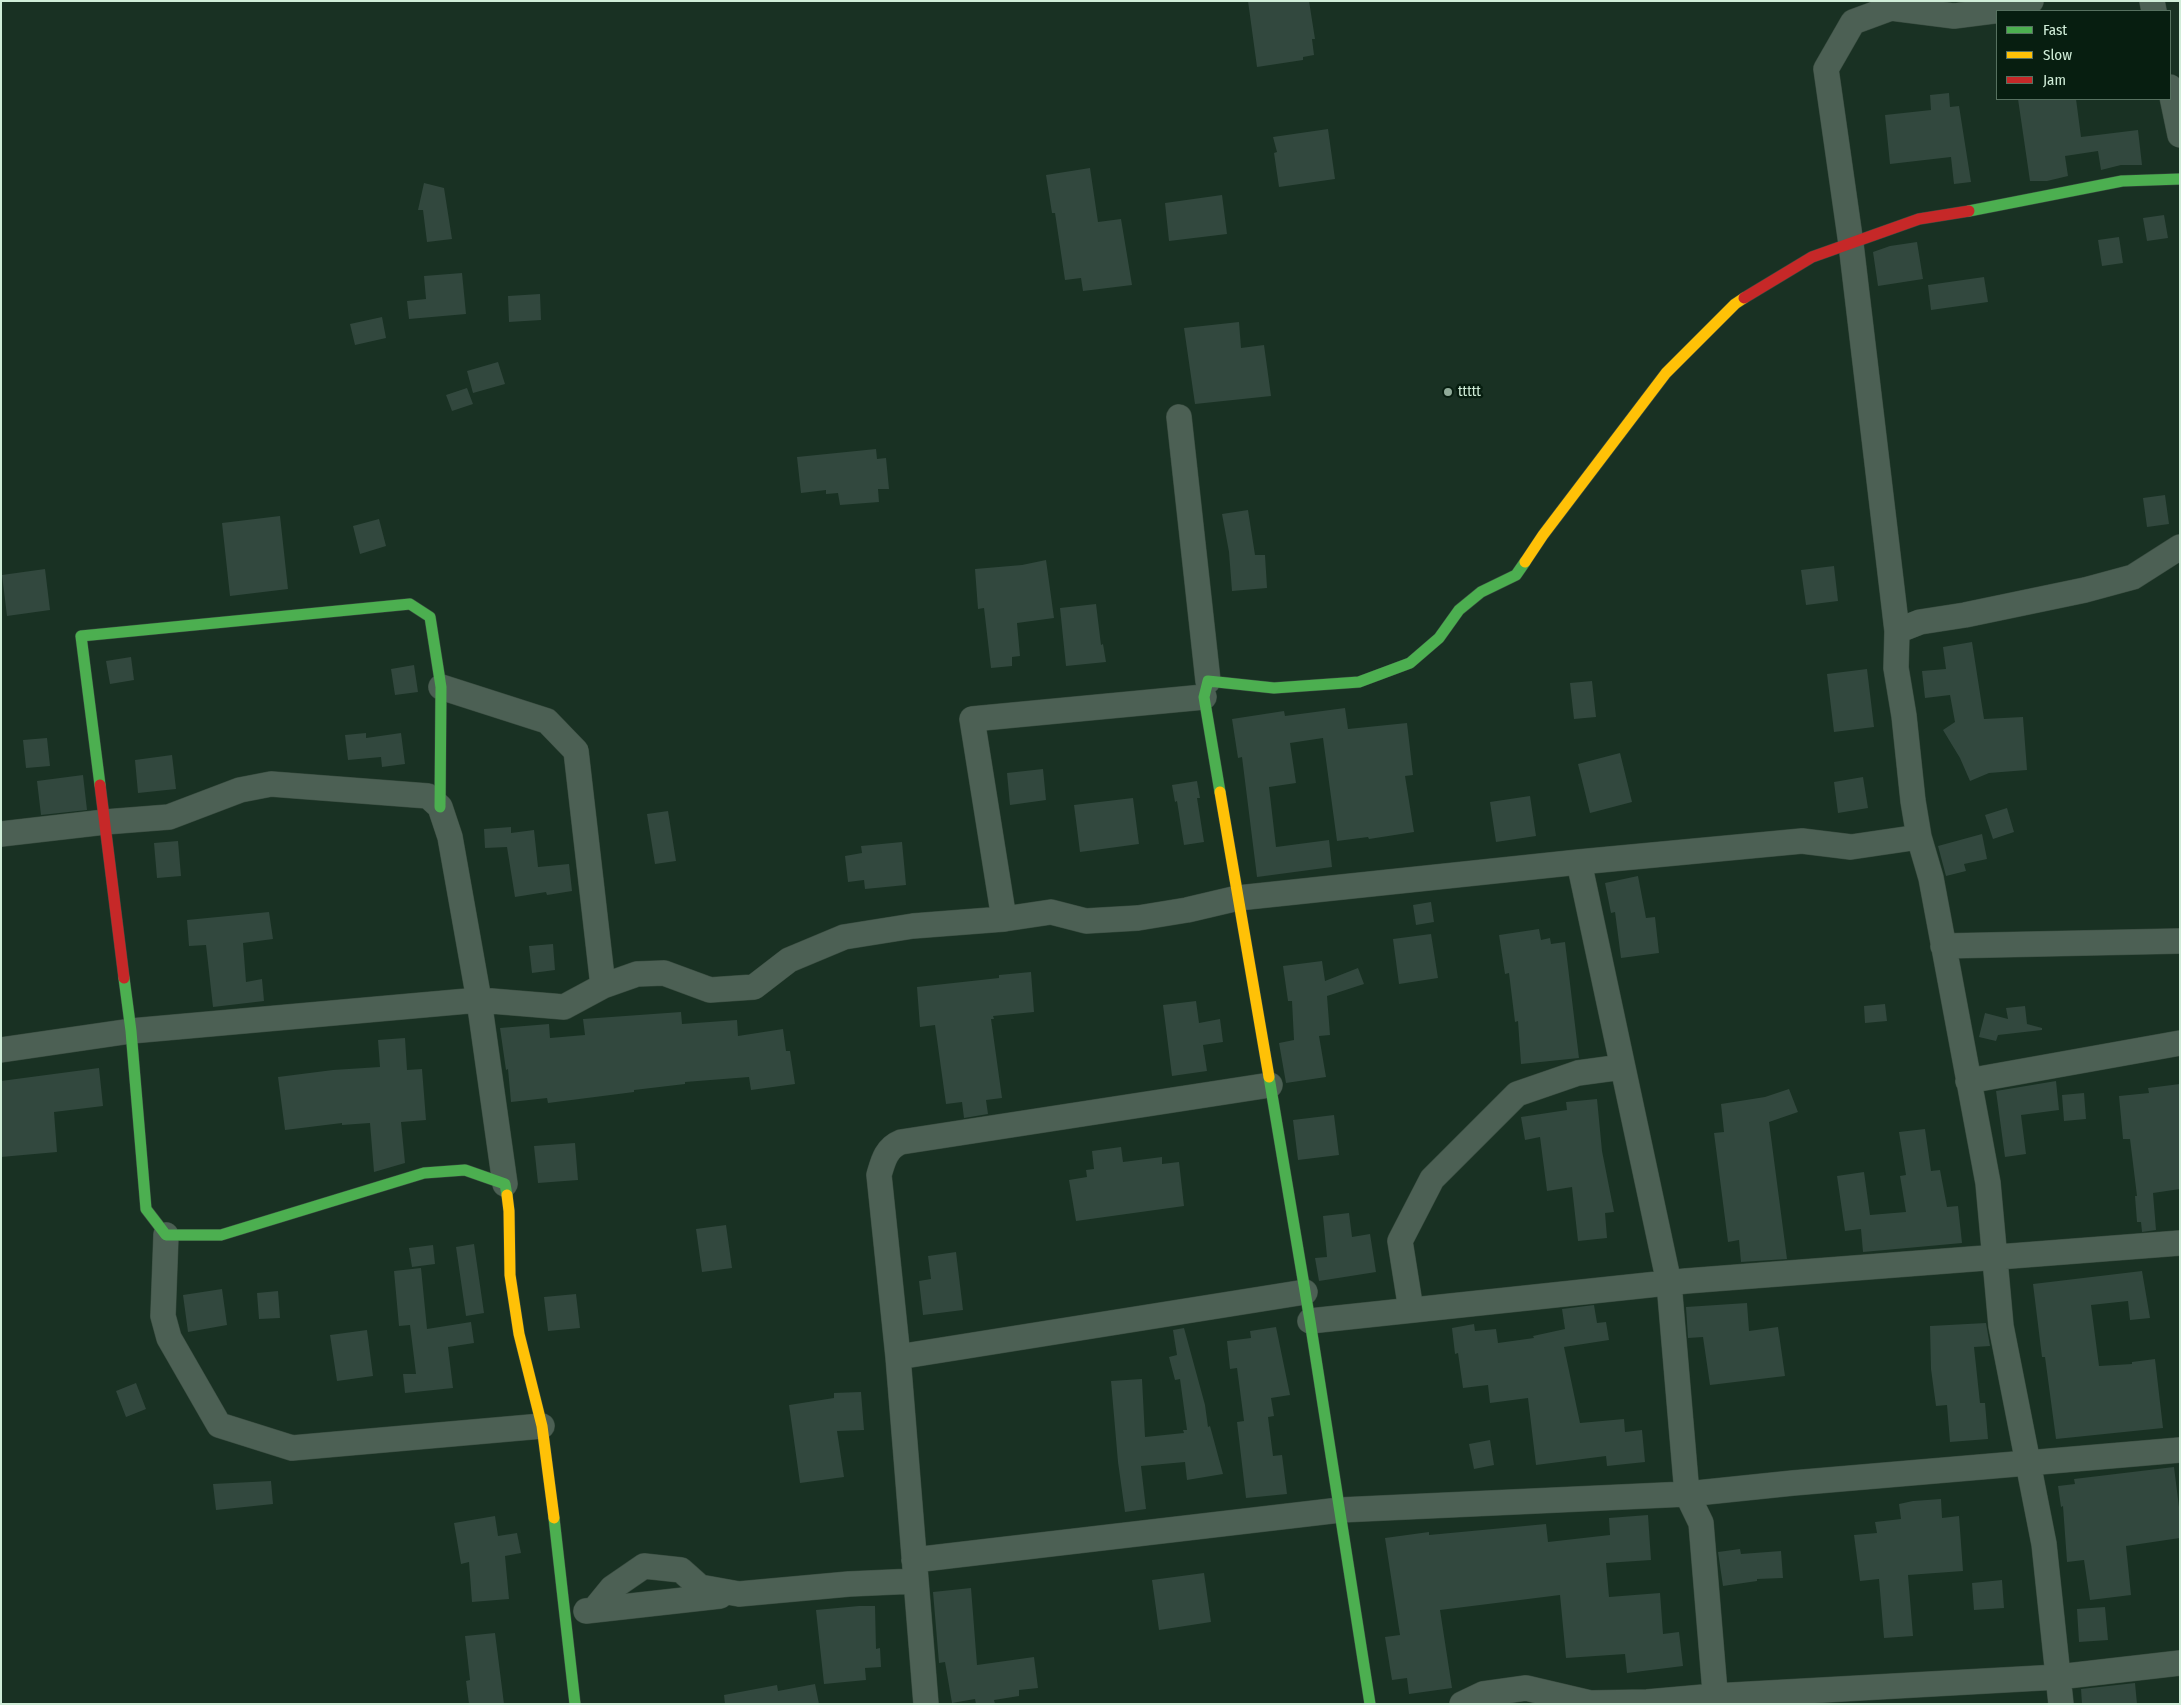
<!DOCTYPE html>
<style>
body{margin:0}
#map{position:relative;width:2181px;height:1705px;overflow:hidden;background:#193123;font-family:"Fira Sans Condensed",sans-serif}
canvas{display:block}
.frame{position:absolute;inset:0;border:2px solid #d0edd8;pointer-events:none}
.legend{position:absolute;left:1996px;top:10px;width:175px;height:90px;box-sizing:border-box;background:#071e10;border:1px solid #577160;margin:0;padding:6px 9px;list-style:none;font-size:15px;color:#d0edd8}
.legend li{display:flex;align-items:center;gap:10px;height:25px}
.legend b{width:25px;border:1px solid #577160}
</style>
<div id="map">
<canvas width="2181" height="1705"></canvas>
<div class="frame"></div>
<ul class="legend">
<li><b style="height:6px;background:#4caf50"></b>Fast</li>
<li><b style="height:6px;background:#ffc107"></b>Slow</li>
<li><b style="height:6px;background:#c62828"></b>Jam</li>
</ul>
</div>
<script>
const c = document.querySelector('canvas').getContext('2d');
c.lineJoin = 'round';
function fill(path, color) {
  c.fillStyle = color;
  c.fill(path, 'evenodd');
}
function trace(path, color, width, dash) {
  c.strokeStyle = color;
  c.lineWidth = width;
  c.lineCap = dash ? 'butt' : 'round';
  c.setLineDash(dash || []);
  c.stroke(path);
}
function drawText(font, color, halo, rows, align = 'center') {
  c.font = font + ' "Fira Sans Condensed",sans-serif';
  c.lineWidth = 5;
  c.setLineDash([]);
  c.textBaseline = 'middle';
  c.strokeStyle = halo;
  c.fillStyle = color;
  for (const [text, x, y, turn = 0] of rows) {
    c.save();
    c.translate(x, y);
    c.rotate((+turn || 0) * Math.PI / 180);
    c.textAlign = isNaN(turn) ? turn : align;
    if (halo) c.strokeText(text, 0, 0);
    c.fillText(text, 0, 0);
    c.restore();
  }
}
fill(new Path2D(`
 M1248 1H1309L1315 39H1312L1314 55 1303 57V60L1257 67Z
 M1949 93 1950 107 1959 106 1971 182 1954 184 1951 157 1890 164 1885 115 1931 110 1930 95Z
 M2018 99H2076L2081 137 2138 130 2142 165H2121L2101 170 2098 151 2065 156 2068 176 2047 181H2030Z
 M1328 129 1335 179 1279 187 1274 153 1277 152 1273 137Z
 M1090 168 1098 222 1121 219 1132 285 1083 291 1081 278 1065 280 1055 213H1052L1046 175Z
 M424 183 444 188 452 239 427 242 423 210H418Z
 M1222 195 1227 234 1169 241 1165 203Z
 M2164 215 2168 238 2147 241 2143 218Z
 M2119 237 2123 263 2102 266 2098 240Z
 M1917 242 1923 279 1878 286 1873 252 1890 246Z
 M462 273 466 314 409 319 407 301 426 299 424 276Z
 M1984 277 1988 302 1931 310 1928 285Z
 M540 294 541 320 509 322 508 296Z
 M382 317 386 338 355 345 350 324Z
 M1239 322 1241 348 1264 345 1271 396 1195 404 1184 328Z
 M498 362 505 384 473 393 467 371Z
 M467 388 473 404 452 411 446 395Z
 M876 449 877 459 886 458 889 489H878L879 502 840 505 838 493 826 494V490L801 493 797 457Z
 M2165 495 2169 524 2147 527 2143 498Z
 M1248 510 1255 555H1265L1267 588 1232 591 1229 552 1222 514Z
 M280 516 288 589 230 596 222 523Z
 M379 519 386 546 360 554 353 526Z
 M1046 560 1054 618 1017 623 1020 656 1012 657V666L991 668 984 608 978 609 975 569 1022 565Z
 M1834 566 1838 601 1806 605 1801 570Z
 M45 569 50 610 7 616 2 575Z
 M1096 604 1101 645 1103 644 1106 662 1066 666 1060 608Z
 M1972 642 1984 719 2023 717 2027 770 1989 773 1970 781 1960 758 1943 730 1955 722 1950 695 1925 698 1922 671 1946 669 1943 647Z
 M131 657 134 680 110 684 106 661Z
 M414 665 418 692 395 695 391 669Z
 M1867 669 1874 727 1834 732 1827 674Z
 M1592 681 1596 717 1574 719 1570 683Z
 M1345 708 1348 729 1407 723 1413 775 1405 776 1414 832 1369 839 1368 837 1337 841 1323 738 1290 743 1296 783 1269 787 1276 847 1329 840 1332 867 1257 877 1242 757 1238 758 1232 719 1284 711 1285 716Z
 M366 733V738L401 733 405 764 382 767 381 757 348 760 345 735Z
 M47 738 50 766 26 768 23 740Z
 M1620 753 1632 802 1590 813 1578 764Z
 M172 755 176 789 138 793 135 760Z
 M1043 769 1046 800 1010 805 1007 773Z
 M83 775 87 810 41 815 37 781Z
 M1863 777 1868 808 1838 813 1834 782Z
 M1197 781 1200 798H1197L1204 842 1184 845 1177 801 1175 802 1172 785Z
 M1530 796 1536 836 1496 842 1490 802Z
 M1133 798 1139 844 1080 852 1074 805Z
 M2007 808 2014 832 1993 839 1985 815Z
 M668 811 676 861 655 864 647 814Z
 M511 827V833L534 830 538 867 569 864 572 891 547 895 546 892 515 897 507 847 485 848 484 829Z
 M1982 834 1987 859 1964 864 1966 871 1946 876 1938 846Z
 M178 841 181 876 157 878 154 843Z
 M902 842 906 885 865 889 864 880 848 882 845 856 862 853 861 846Z
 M1638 876 1646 918 1655 917 1659 953 1621 958 1615 912 1611 913 1605 883Z
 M1431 902 1434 922 1416 925 1413 905Z
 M269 912 273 939 243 943 246 982 262 979 264 1001 213 1007 206 945 189 946 187 920Z
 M1539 929 1541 940 1550 938 1551 944 1565 942 1579 1058 1521 1064 1518 1021 1515 1022 1509 973 1505 974 1499 935Z
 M1431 934 1438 978 1399 984 1393 939Z
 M553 944 555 970 532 973 529 946Z
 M1322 961 1325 981 1358 968 1364 984 1327 996 1330 1035 1319 1036 1326 1077 1286 1083 1279 1043 1294 1040 1292 1001H1288L1283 966Z
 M1031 972 1034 1012 993 1016 994 1019H991L1002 1098 986 1100 988 1114 964 1118 962 1102 946 1104 935 1025 920 1027 917 987 999 978V975Z
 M1196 1001 1199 1023 1220 1019 1223 1042 1203 1045 1207 1071 1172 1076 1163 1005Z
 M1885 1004 1887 1021 1865 1023 1864 1006Z
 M2025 1006 2027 1024 2042 1028V1030L1998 1035 1996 1041 1979 1037 1985 1013 2008 1019 2006 1008Z
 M681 1012 682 1024 737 1020 738 1036 783 1029 786 1051H790L795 1084 751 1090 749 1077 685 1082V1084L634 1090V1092L548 1103 547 1098 511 1102 508 1069 506 1070 500 1028 549 1024 550 1038 585 1035 583 1019Z
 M405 1038 407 1070 422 1069 426 1120 401 1122 405 1163 374 1172 370 1123 342 1125V1123L285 1130 278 1077 333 1070 380 1067 378 1040Z
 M99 1068 103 1106 54 1112 57 1152 1 1157V1081Z
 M2056 1081 2059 1110 2021 1115 2026 1154 2005 1157 1996 1091Z
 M2180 1084V1189L2153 1193 2156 1230 2142 1232 2141 1222H2137L2135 1196H2137L2130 1139H2123L2119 1096 2149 1093 2148 1088Z
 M1789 1089 1798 1112 1769 1122 1787 1259 1741 1262 1739 1240 1728 1242 1714 1133 1724 1132 1721 1104 1765 1097Z
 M2084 1093 2086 1119 2064 1121 2062 1095Z
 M1597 1099 1602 1151 1614 1212 1605 1213 1607 1238 1578 1241 1572 1187 1547 1191 1540 1137 1525 1140 1521 1117 1567 1110 1566 1102Z
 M1334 1115 1339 1155 1298 1160 1293 1120Z
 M1925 1129 1931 1171 1940 1170 1947 1207 1958 1206 1962 1243 1863 1252 1861 1229 1845 1231 1837 1176 1864 1172 1870 1215 1906 1212 1900 1176 1906 1175 1899 1132Z
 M575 1143 578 1180 538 1183 534 1146Z
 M1121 1147 1123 1162 1162 1157V1164L1179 1162 1184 1206 1076 1221 1069 1180 1087 1177 1086 1170 1094 1169 1092 1151Z
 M1349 1213 1352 1237 1370 1234 1376 1272 1319 1281 1315 1258 1327 1257 1323 1216Z
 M726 1225 732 1268 702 1272 696 1229Z
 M474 1244 484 1313 466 1316 456 1247Z
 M433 1245 435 1264 412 1267 409 1248Z
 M956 1252 963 1310 923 1315 919 1281 931 1279 928 1256Z
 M421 1268 427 1329 471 1322 474 1343 448 1347 453 1388 405 1393 403 1374H416L410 1325 399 1326 394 1271Z
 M2142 1271 2150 1318 2130 1320 2128 1301 2091 1305 2099 1366 2132 1364V1362L2155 1359 2163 1428 2056 1439 2045 1357H2042L2033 1284Z
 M222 1289 227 1325 188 1332 183 1295Z
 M278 1291 280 1318 259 1319 257 1293Z
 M576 1294 580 1328 548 1331 544 1297Z
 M1747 1303 1749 1331 1778 1327 1785 1376 1710 1385 1703 1337 1688 1338 1686 1307Z
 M1594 1305 1597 1323 1606 1322 1609 1340 1564 1347 1580 1423 1624 1419 1625 1432 1642 1430 1645 1462 1607 1466 1606 1456 1536 1465 1528 1398 1490 1403 1488 1385 1463 1388 1458 1353 1455 1354 1452 1328 1474 1324 1475 1331 1496 1329 1498 1343 1534 1338 1533 1336 1565 1329 1562 1309Z
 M1986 1323 1990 1346 1974 1347 1980 1403H1985L1988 1439 1950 1442 1947 1405 1936 1406 1931 1369 1930 1326Z
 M1276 1327 1290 1395 1271 1398 1274 1416 1268 1417 1273 1456 1282 1455 1287 1494 1246 1498 1237 1422 1244 1421 1237 1368 1230 1369 1227 1341 1251 1338 1250 1331Z
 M1184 1328 1205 1405 1208 1427 1210 1426 1223 1474 1187 1480 1185 1462 1141 1466 1146 1509 1125 1512 1118 1462 1111 1381 1142 1379 1145 1437 1184 1433 1183 1430H1187L1180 1379 1175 1380 1169 1357 1177 1355 1173 1330Z
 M367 1330 373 1376 337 1381 330 1335Z
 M136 1383 146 1409 126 1417 116 1391Z
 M861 1392 864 1430 837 1431 844 1477 800 1483 789 1405 834 1398V1393Z
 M1490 1440 1494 1465 1474 1469 1469 1444Z
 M2174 1467 2180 1515V1538L2126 1546 2131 1595 2090 1600 2084 1560 2067 1562 2063 1506 2061 1507 2058 1486 2075 1484 2074 1479Z
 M271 1481 273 1504 216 1510 213 1484Z
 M1941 1499 1942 1518 1959 1516 1963 1571 1908 1575 1913 1636 1884 1638 1879 1579 1860 1581 1854 1535 1877 1533 1875 1522 1901 1519 1899 1504 1913 1501Z
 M1648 1515 1651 1560 1606 1563 1609 1597 1660 1593 1663 1634 1679 1632 1683 1666 1627 1673 1625 1654 1566 1658 1560 1595 1440 1610 1452 1688 1409 1694 1407 1678 1392 1680 1385 1637 1400 1635 1385 1538 1429 1532V1535L1546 1524 1548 1542 1610 1535 1609 1518Z
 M495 1516 498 1536 517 1533 521 1553 505 1556 509 1599 472 1602 469 1562 461 1564 454 1523Z
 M1740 1549 1741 1554 1781 1551 1783 1578 1757 1579V1581L1723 1586 1718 1552Z
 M1204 1573 1211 1622 1159 1630 1152 1580Z
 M2002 1580 2004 1608 1974 1610 1972 1583Z
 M971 1588 977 1665 1034 1657 1038 1688 1019 1690V1696L994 1700 995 1704H976L975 1699 952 1703 945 1662 939 1663 933 1592Z
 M859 1606H875L876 1649 880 1648 881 1667 865 1668 866 1680 824 1684 816 1610Z
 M2105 1607 2108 1640 2079 1642 2077 1609Z
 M495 1633 504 1704H469L466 1681 470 1680 465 1636Z
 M2135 1683 2137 1704H2082L2081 1689Z
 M815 1684 819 1704H725L724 1695 777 1685 778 1691Z`), '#32483e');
const street = new Path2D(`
 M2152 1 2154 11
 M2170 87 2180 135
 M1179 417 1208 681
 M1897 631 1851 244 1826 69 1853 22 1891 8 1954 16 2009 9 2031 1
 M441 687 547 721 576 751 603 986
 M1 834 105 822 169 817 240 790 271 784 428 796 440 807 450 837 479 1000 505 1184
 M1919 837 1931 878 1988 1183 2001 1326 2044 1544 2061 1704
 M1579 862 1669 1283 1687 1494 1793 1483 2180 1450
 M1004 919 1051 912 1086 921 1138 918 1187 910 1238 898 1579 862 1802 841 1851 847 1919 837 1913 801 1904 716 1896 668 1897 631 1920 622 1965 615 2085 590 2133 577 2180 547
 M1943 946 2180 941
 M1 1050 131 1031 479 1000 564 1007 603 986 637 974 664 973 710 990 754 987 789 960 844 937 913 926 1004 919 972 719 1204 697
 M1968 1081 2180 1043
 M166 1235 163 1316 169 1338 219 1425 292 1448 542 1426
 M1411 1310 1400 1241 1432 1179 1517 1094 1578 1073 1622 1067
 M1310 1321 1686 1281 2180 1243
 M898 1357 1305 1292
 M914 1560 1340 1510 1687 1494 1701 1523 1716 1704
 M594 1610 612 1588 644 1566 681 1570 700 1587 739 1594 849 1584 916 1581
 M586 1611 720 1596
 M926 1704 898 1357 879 1175C883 1161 886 1148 901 1142L1270 1085
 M1462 1704 1483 1694 1526 1688 1590 1703 1647 1702 1715 1696 2058 1677 2180 1663`);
const fast = new Path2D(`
 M1969 211 2122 181 2180 179
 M100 785 81 636 410 604 430 617 441 687 440 807
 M1220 792 1204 697 1208 681 1274 688 1359 682 1410 663 1439 638 1459 610 1481 592 1516 575 1525 562
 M124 978 131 1031 146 1209 166 1235H221L424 1173 465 1170 505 1184 507 1195
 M1269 1077 1310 1321 1370 1704
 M554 1518 575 1704`);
const slow = new Path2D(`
 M1525 562 1543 535 1666 373 1735 304 1744 298
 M1220 792 1269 1077
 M507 1195 509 1211 510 1275 519 1334 542 1426 554 1518`);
const jam = new Path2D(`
 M1744 298 1812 257 1919 219 1969 211
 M100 785 124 978`);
trace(street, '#384b3f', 26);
trace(fast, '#384b3f', 12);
trace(slow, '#384b3f', 12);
trace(jam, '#384b3f', 12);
trace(street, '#4c6054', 25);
trace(fast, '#4caf50', 11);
trace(slow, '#ffc107', 11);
trace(jam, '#c62828', 11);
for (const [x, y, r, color] of [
 [1448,392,5,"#90ab99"]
]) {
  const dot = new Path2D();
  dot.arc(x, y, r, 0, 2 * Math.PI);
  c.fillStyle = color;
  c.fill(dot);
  trace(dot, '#071e10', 2);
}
drawText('14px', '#d0edd8', '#071e10', [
 ["ttttt",1458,392]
], 'left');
</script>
